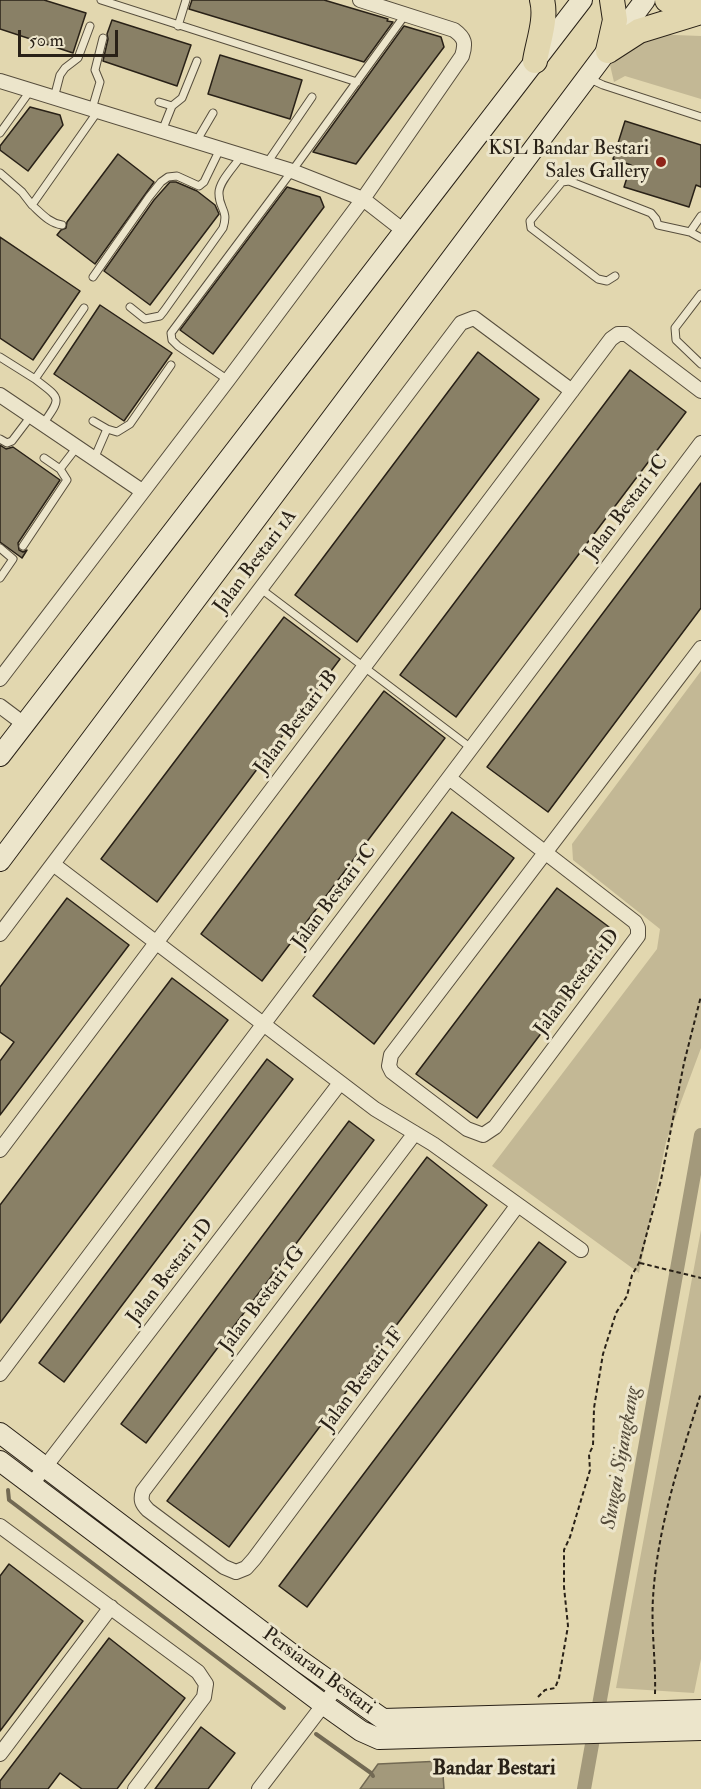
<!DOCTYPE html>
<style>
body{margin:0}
#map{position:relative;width:701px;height:1789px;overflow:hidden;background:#e2d7af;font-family:"IM FELL Double Pica",serif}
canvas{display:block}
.scale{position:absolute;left:18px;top:30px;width:100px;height:27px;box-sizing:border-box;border:3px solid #292117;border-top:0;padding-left:8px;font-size:18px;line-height:21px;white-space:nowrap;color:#292117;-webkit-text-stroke:4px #ece5cb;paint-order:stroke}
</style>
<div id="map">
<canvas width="701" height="1789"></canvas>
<div class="scale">50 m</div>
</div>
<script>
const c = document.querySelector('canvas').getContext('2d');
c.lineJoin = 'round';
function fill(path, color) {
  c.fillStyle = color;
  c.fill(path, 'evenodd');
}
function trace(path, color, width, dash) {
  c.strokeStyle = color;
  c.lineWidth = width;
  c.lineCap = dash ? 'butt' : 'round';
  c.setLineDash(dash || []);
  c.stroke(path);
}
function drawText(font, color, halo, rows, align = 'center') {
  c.font = font + ' "IM FELL Double Pica",serif';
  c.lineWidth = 6;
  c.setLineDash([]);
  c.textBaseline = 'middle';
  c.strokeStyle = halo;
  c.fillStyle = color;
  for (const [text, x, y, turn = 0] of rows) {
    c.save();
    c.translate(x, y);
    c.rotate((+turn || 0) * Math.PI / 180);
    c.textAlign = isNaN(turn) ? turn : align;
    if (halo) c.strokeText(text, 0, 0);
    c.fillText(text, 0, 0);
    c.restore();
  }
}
fill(new Path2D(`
 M647 34 701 36V99L625 76 614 82 610 65Z
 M701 671V1048L666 1142 639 1273 492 1166 657 949 660 929 573 860 572 844Z
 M701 1230V1659L694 1693 616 1688Z`), '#c3b895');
const water = new Path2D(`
 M442 1761 444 1789H360L378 1764Z`);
fill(water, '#a3997b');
trace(water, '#726953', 1.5);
trace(new Path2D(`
 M8 1490 9 1500 284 1708
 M316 1734 371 1773 373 1776`), '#726953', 4);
trace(new Path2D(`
 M584 1789 701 1135`), '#a3997b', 14);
const building = new Path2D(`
 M0 0H44L86 13 73 53 0 29Z
 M192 0H324L388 19 387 21 393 22 364 62 189 9Z
 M112 20 191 45 177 86 103 61 108 39 107 34Z
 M404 26 441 37 444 47 356 164 313 152Z
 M220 55 302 80 290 119 208 94Z
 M30 107 60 115 63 125 28 171 0 150V146Z
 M625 121 701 145V187L696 185 689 207 624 187 631 165 613 159Z
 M118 154 154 182 95 264 57 235 61 230 66 228 67 222Z
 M170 182H176L197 191 215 205 219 214 150 305 104 271 154 200Z
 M287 187 320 197 324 207 213 354 180 330Z
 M0 237 80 291 33 360 0 338Z
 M100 305 172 353 124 421 54 374Z
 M478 352 539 399 357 642 295 595Z
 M630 370 686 412 456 717 400 675Z
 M0 445 6 449 13 447 60 480 18 543 19 550 23 552 27 550 22 558 0 542Z
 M701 483V608L548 812 487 767Z
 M284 617 340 659 157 902 101 859Z
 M384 691 445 738 262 981 201 934Z
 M452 812 514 858 374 1044 313 996Z
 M557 888 617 933 477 1118 416 1074Z
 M67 898 129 945 0 1115V1061L14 1042 0 1032V987Z
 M172 978 228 1020 0 1323V1205Z
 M267 1059 293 1079 64 1382 39 1363Z
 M349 1121 374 1140 146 1443 121 1424Z
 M427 1157 487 1205 229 1547 167 1501Z
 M539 1242 566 1262 307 1607 279 1586Z
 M9 1564 83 1621 0 1731V1576Z
 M109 1638 185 1698 117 1789H82L60 1773 48 1789H0V1781Z
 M201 1727 235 1753 208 1789H155Z`);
fill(building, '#898066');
trace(building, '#292117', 1.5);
const lane = new Path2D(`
 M101 0 357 82
 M178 26 186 0
 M590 79 603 85 701 117
 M54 98 60 75 65 68 78 58 90 26
 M159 102 172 106
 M92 109 100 82 95 70 103 38
 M162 131 172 106 182 98 197 61
 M0 133 30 91
 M196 142 213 113
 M267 163 312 97
 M0 173 22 192 32 205 98 111
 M32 205C41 213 49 223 62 225
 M690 232 701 216
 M615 276 607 281 598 279 531 228 530 221 562 182 569 181 651 213 656 219 658 225 690 232 701 238
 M93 277 149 197 161 182 168 177 177 176 199 186 204 182 220 149
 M701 294 675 328 676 340 701 364
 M130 307 145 319 160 316 164 311 223 228C229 210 219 209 219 194 218 182 235 166 241 156
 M0 357 35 379
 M228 380 178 346 172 340 171 333 292 171 405 15
 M93 421 107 429 94 459
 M43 424C62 397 61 399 35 379L84 308
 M107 429 117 432 130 424 171 365
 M0 439 7 443 12 441 31 416
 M44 458 60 469
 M23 546 67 480 60 469 77 447
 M0 548 13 559 0 578
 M261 589 471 748`);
const street = new Path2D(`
 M0 81 292 171 363 199 404 231
 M0 395 142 491
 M0 679 228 380 363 199 462 56C466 43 465 38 454 30L360 0
 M0 706 24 724
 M449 778 635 922 638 928V936L495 1127 483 1135 467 1129 392 1072 389 1066 391 1055C495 920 598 784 701 648
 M53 864 375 1109 433 1144 581 1250
 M0 934 461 323 474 318 572 391
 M415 1133 143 1491C140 1500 142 1504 148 1510L224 1567 236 1572 246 1568 254 1559 517 1206
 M0 1150 611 339 618 334H626L701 391
 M0 1374 701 443
 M32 1484 340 1083
 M0 1526 198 1672 206 1684 204 1697 135 1789
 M0 1754 111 1607
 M259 1789 337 1687`);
const secondary = new Path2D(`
 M0 756 582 0
 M0 861 645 0
 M0 1433 301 1661 383 1719 701 1710
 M0 1461 323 1704 361 1731 379 1739 701 1730`);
const highway = new Path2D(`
 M667 0 701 9
 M608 51 639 31 701 12
 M608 51 615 20 612 0
 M535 61C538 42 547 19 542 0`);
trace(lane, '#574e3d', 9);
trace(street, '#574e3d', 16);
trace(secondary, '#292117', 22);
trace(highway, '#292117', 26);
trace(new Path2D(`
 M640 1263 701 1278
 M655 1694C656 1662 651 1630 653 1598 657 1529 680 1459 701 1393
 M538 1697 545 1690 555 1688 559 1678 568 1626 564 1587V1550L570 1537 590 1470 589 1454 593 1446 594 1408 603 1354 616 1313 627 1296 632 1275 639 1263 661 1180 684 1063 701 996`), '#292117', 2, [4.5, 3]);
trace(lane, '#ece5cb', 7);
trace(street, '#ece5cb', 14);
trace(secondary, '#ece5cb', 20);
trace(highway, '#e2d7af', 24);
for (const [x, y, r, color] of [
 [661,162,6,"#8f2418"]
]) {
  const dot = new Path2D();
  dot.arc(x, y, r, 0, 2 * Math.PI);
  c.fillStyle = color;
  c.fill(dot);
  trace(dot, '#ece5cb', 2);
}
drawText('20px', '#292117', '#ece5cb', [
 ["KSL Bandar Bestari",649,150],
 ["Sales Gallery",649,173]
], 'right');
drawText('20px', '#292117', '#ece5cb', [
 ["Jalan Bestari 1C",627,508,-53],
 ["Jalan Bestari 1A",256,562,-53],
 ["Jalan Bestari 1B",297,723,-53],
 ["Jalan Bestari 1C",335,897,-53],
 ["Jalan Bestari 1D",578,983,-53],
 ["Jalan Bestari 1D",171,1272,-52],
 ["Jalan Bestari 1G",263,1300,-53],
 ["Jalan Bestari 1F",363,1380,-53],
 ["Persiaran Bestari",318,1672,36]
]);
drawText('italic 21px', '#544b3a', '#ece5cb', [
 ["Sungai Sijangkang",622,1458,-80]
]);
drawText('bold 21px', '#292117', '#ece5cb', [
 ["Bandar Bestari",494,1769]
]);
</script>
